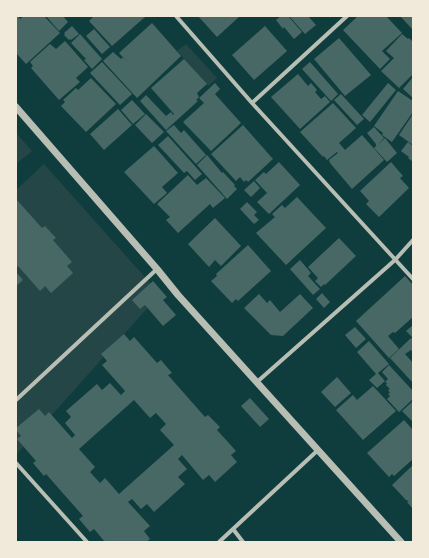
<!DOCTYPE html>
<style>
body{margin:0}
#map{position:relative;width:429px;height:558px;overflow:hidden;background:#0f3d3e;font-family:"Open Sans",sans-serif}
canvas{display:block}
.frame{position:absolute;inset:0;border:17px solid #f1e9da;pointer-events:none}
</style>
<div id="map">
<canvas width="429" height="558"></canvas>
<div class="frame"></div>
</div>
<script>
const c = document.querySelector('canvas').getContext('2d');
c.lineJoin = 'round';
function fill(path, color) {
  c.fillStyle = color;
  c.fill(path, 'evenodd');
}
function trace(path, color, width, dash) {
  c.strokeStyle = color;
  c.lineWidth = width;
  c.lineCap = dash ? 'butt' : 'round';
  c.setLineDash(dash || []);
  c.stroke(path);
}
fill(new Path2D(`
 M186 44 217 78 208 86 177 51Z
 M16 133 32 151 16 164Z
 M44 164 160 294 16 455V190Z`), '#244646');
fill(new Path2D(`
 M18 16 20 19 24 16H44L60 33 26 64 16 53V17Z
 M46 16H63L68 22 59 31Z
 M94 16H144L145 17 112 46 89 21Z
 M198 16H240L217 37Z
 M281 16H288L302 32 294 39 284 27 283 29 276 20Z
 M289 16H308L316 25 305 34Z
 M358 16H386L402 33 382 51 390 59 380 69 343 30Z
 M400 16H413V30Z
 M152 23 181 56 137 98 103 61 113 52 121 59 123 57 128 63 119 53Z
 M72 26 79 34 71 40 70 39 69 40 64 35 65 34 64 33Z
 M265 26 287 51 254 80 232 55Z
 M94 29 110 47 102 54 86 36Z
 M80 34 102 59 92 69 84 60 86 59 71 43Z
 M402 34 408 39 409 38 413 42V74L399 88 381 71 394 58 386 51Z
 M339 38 371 75 345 96 314 59Z
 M65 41 88 67 76 78 80 82 59 100 31 68 33 66 30 62 50 44 56 49Z
 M184 59 207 84 197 93 199 97 196 100 198 101 166 130 140 101 146 95 166 116 171 112 173 115 174 114 151 88Z
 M102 62 132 94 120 105 90 73Z
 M310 62 338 94 331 101 302 69Z
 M298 74 308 86 311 83 317 90 315 92 321 99 325 96 330 102 300 129 271 97Z
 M413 77V98L403 89Z
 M91 78 116 104 86 132 61 106 65 102 63 100 76 88 78 90Z
 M215 83 220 89 215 94 241 123 211 151 183 122 204 103 199 98Z
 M388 83 396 90 370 122 362 115Z
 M398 91 413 101V112L392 142 382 135 383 133 374 126Z
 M341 94 364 119 357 125 334 100Z
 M132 100 145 114 133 124 121 110Z
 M333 103 356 128 339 143 345 150 362 135 384 160 352 189 330 163 329 160 338 153 337 152 327 160 324 156 323 157 300 132Z
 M118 109 132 125 104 150 90 134Z
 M146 114 164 132 152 143 135 125Z
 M413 114V145L399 135Z
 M174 125 181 133 184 130 206 155 196 164 166 131Z
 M243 125 273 159 248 182 246 180 244 182 240 177 236 181 211 154Z
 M374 127 384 138 378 145 385 138 397 153 387 162 374 148 376 146V144L367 133Z
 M168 136 202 174 195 180 187 171 184 173 158 145Z
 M408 142 413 146V162L408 158 409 157 401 151Z
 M154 146 178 173 162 187 167 193 154 204 124 172Z
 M207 155 222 173 223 172 235 185 234 186 237 189 227 199 197 165Z
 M279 162 300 185 269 214 257 202 267 193 255 180 264 172 266 174Z
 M391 162 403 176 400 178 409 188 379 217 366 204 369 201 360 191Z
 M188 175 197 185 206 178 225 198 213 208 210 204 178 233 166 220 170 217 157 204Z
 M254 181 260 188 251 197 244 190Z
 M297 197 326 228 286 265 256 233 275 217 272 214 282 205 285 208Z
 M16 199 42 228 45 226 56 238 53 240 72 262 67 266 73 273 51 293 45 286 40 291 18 266 16 268Z
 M247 202 257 212 254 215 259 220 254 224 240 209Z
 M215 218 241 246 221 266 215 260 209 267 188 244Z
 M339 238 356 256 325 285 324 284 321 287 315 281 318 278 308 267Z
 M248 245 271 271 238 301 236 299 232 303 211 281 217 276 216 274Z
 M300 260 311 273 308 276 320 289 313 295 290 269Z
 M16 272 23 280 16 286Z
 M405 276 413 285V317L395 333 393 332 388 336 399 349 389 358 356 321Z
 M153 281 167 297 163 300 176 315 163 326 145 305 140 309 132 300Z
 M322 293 330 302 324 308 316 299Z
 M259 294 267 303 270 300 280 312 300 294 313 308 283 336 271 335 244 308Z
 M413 325V338L406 331Z
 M355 327 366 339 356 348 345 335Z
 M124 334 130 341 134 337 157 363 161 360 172 373 168 375 205 417 208 415 220 427 217 430 236 451 231 455 237 462 215 482 209 475 203 480 182 455 178 459 187 469 178 477 185 484 154 512 147 504 141 509 132 499 128 502 150 526 144 531 150 539 146 542H105L94 529 90 532 79 519 83 516 46 474 44 476 33 463 36 461 17 439 21 436 16 430V428L39 409 45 416 49 412 72 438 75 435 65 423 71 417 66 411 97 384 102 390 110 383 121 395 125 391 102 365 107 361 101 354ZM134 400 150 418 156 413 166 424 160 430 174 445 119 494 105 478 100 483 90 472 95 467 79 449Z
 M411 338 413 340V352L411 350 405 354 413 363V383L390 358Z
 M369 341 389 364 378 373 385 381 377 388 369 380 376 374 357 352Z
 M389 365 413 391V399L399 412 387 399 390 396 388 394 390 393 388 390 390 389 386 385 387 383 385 382 388 379 382 372Z
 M337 377 351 393 335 407 321 392Z
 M373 386 396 411 363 440 336 410 353 395 357 400Z
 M250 398 269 419 260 427 241 406Z
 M413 401V422L402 411Z
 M404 420 413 430V459L394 476 392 474 389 477 367 453Z
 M413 465V509L407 502 409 501 406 500 392 485Z`), '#486865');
trace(new Path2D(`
 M176 16 252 103 413 279
 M252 103 347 16
 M257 382 395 260 413 240
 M16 400 157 269
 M16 463 87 542
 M233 529 243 542
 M219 542 318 450`), '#b8beb3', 4);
trace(new Path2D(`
 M16 107 157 269 178 295 401 542`), '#b8beb3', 7);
</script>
